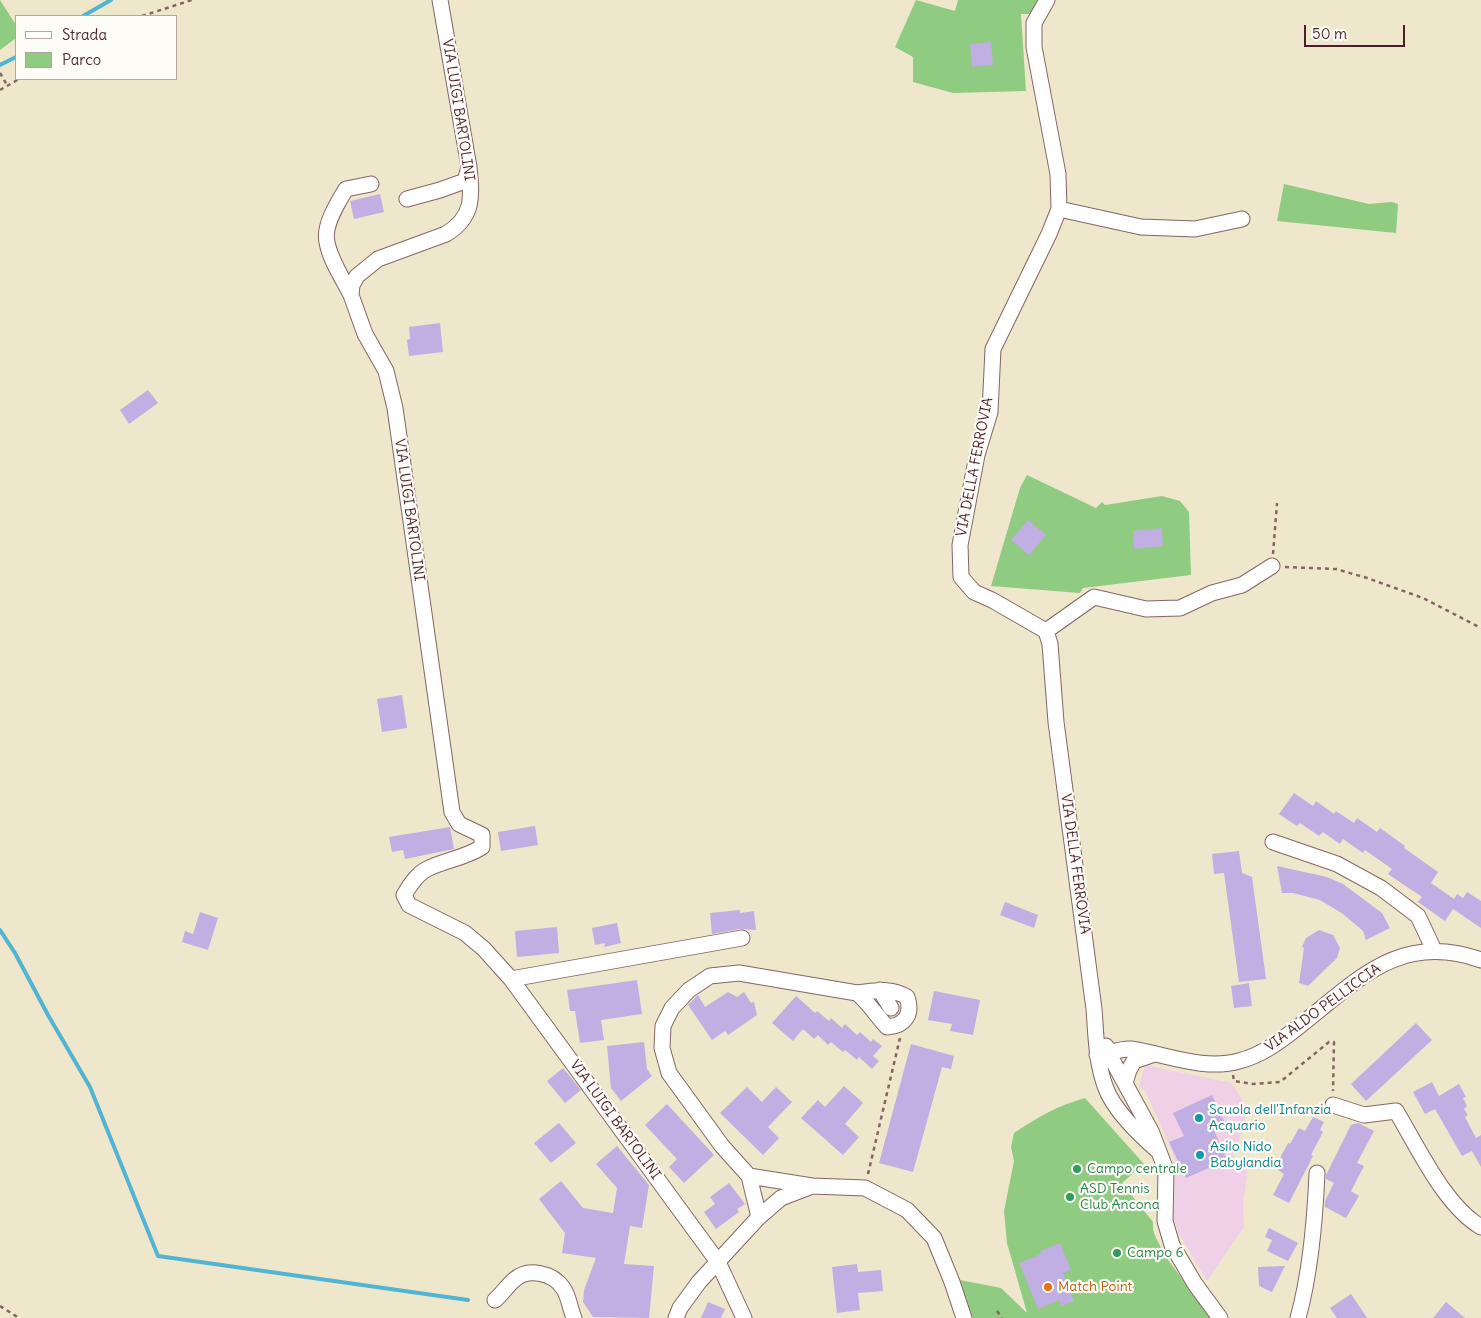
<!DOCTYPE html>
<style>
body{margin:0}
#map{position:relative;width:1481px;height:1318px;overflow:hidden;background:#efe7cc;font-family:Delius,sans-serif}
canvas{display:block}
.legend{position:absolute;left:15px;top:15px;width:162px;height:65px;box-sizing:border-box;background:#fdfcf7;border:1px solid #b5a4a5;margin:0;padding:6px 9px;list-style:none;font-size:15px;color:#4a1f2b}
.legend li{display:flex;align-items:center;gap:10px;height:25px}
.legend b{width:25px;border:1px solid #b5a4a5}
.scale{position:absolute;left:1304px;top:25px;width:101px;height:22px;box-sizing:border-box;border:2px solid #4a1f2b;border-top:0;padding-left:6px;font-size:15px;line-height:18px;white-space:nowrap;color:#4a1f2b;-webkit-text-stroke:4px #fdfcf7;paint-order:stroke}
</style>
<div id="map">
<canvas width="1481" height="1318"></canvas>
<ul class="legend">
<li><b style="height:6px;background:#fff"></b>Strada</li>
<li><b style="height:14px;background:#8fcb80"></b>Parco</li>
</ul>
<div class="scale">50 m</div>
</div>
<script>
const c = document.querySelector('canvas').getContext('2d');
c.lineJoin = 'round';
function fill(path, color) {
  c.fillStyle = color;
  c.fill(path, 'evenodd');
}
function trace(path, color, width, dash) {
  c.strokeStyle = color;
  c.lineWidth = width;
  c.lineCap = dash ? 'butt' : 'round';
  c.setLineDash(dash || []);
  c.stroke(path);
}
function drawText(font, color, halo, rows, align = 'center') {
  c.font = font + ' Delius,sans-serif';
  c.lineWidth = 4.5;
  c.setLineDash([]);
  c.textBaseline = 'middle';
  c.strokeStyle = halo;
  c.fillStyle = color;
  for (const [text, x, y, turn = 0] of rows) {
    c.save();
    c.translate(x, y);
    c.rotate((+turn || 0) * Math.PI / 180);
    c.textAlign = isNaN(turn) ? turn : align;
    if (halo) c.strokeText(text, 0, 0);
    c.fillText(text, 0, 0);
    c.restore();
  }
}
fill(new Path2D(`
 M1145 1065 1232 1083 1247 1108 1243 1128 1233 1156 1248 1171 1243 1203 1244 1227 1207 1281 1178 1232 1174 1219 1175 1167 1172 1151 1146 1092 1139 1086Z`), '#efd0e6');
fill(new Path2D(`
 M0 0 16 25V38L0 50Z
 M916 0 955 11 958 0H1039L1030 14H1021L1026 91 953 93 913 82V57L895 47Z
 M1284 184 1369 204 1392 202 1398 204 1396 233 1277 221Z
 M1027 475 1096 508 1102 502 1105 505 1162 496 1180 501 1189 512 1191 575 1083 588 1080 593 991 586 1020 488Z
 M1085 1098 1144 1164 1122 1183 1153 1222V1230L1156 1238 1166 1257 1211 1318H973L960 1280 1001 1288 1027 1313 1007 1243 1004 1211 1014 1161 1011 1147 1014 1133C1038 1117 1057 1106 1085 1098Z`), '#8fcb80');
trace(new Path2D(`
 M83 16 111 0
 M0 65 16 57
 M0 930 15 953 48 1015 90 1087 158 1256 468 1300`), '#53b4d2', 4);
fill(new Path2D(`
 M991 42 993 65 972 67 970 44Z
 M380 194 384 212 354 219 350 201Z
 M440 323 443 352 409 356 407 340 410 339 409 327Z
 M148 390 158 403 129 424 120 410Z
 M1028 520 1046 535 1029 555 1011 540Z
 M1162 528 1163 546 1134 549 1133 531Z
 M402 695 407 728 382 732 377 699Z
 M1294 793 1313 806 1316 801 1334 814 1336 811 1354 823 1357 818 1377 832 1380 828 1405 846 1404 848 1438 872 1431 883 1454 899 1457 894 1463 898 1467 892 1481 901V928L1453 909 1445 921 1418 902 1422 897 1388 874 1392 869 1365 850 1363 853 1343 839 1340 844 1323 832 1319 836 1300 823 1297 826 1279 814Z
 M535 826 538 845 501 851 498 832Z
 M450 827 454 849 405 859 403 850 392 852 389 837Z
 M1239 851 1242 873 1252 877 1266 979 1239 982 1224 873 1214 874 1212 854Z
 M1277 866 1327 877 1343 884 1382 913 1390 928 1366 940 1363 931 1343 914 1320 900 1293 893H1282Z
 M1005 902 1038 915 1034 928 1000 915Z
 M740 910V913L754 911 756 930 740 929 712 934 710 913Z
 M200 912 218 918 208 950 182 942 185 931 193 934Z
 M617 923 621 943 604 947 605 943 595 945 592 928Z
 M557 927 559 953 517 957 515 931Z
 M1319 930 1333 935 1340 948 1337 958 1308 986 1299 983 1304 948 1302 947 1306 938Z
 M637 980 642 1014 601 1020 604 1040 580 1043 575 1011H570L567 990Z
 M1249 983 1252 1006 1234 1008 1231 986Z
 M934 991 980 1000 973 1035 950 1031 952 1024 928 1020Z
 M728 992 737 997 744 992 751 1003 754 1002 757 1015 728 1035 725 1031 712 1040 688 1005 698 995 705 1007Z
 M796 996 815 1013 817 1011 829 1021 831 1018 842 1028 845 1024 857 1035 860 1032 871 1042 873 1039 882 1046 873 1056 879 1061 872 1069 859 1057 857 1060 845 1050 843 1052 831 1042 828 1045 818 1035 814 1039 803 1029 793 1041 772 1023Z
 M1416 1023 1432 1040 1366 1101 1351 1084Z
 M644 1042 647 1069 652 1076 621 1101 611 1088 607 1046Z
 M911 1044 954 1056 951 1069 942 1067 913 1172 879 1163Z
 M563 1068 581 1090 565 1103 547 1081Z
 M1432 1082 1439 1096 1459 1084 1466 1097 1463 1098 1467 1106 1464 1109 1468 1115 1465 1117 1476 1138 1481 1135V1167L1472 1151 1462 1156 1435 1109 1425 1114 1413 1092Z
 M844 1086 863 1103 845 1124 859 1137 843 1155 801 1118 818 1100 825 1107Z
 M747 1087 762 1102 776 1087 792 1102 768 1127 779 1138 763 1155 720 1113Z
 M1212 1095 1225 1123 1213 1128 1227 1160 1186 1178 1169 1142 1184 1136 1173 1113Z
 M667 1104 714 1155 684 1183 669 1167 677 1159 645 1125Z
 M1313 1117 1324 1122 1320 1130 1323 1132 1311 1155 1313 1156 1289 1203 1273 1195 1284 1174 1278 1170 1282 1164 1278 1162 1288 1143 1290 1144 1299 1128 1305 1131Z
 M559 1123 576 1143 551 1163 534 1143Z
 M1358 1123 1374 1131 1357 1163 1364 1166 1351 1191 1359 1196 1346 1218 1325 1207V1201L1334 1183 1326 1179V1175L1351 1125Z
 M617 1146 649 1185 642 1228 630 1226 624 1264 654 1266 649 1318 593 1317 583 1302 584 1290 596 1258 562 1253 565 1233 539 1199 561 1181 583 1208 613 1213 617 1188 596 1164Z
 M729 1183 745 1204 737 1209 739 1212 716 1229 704 1212 715 1204 710 1197Z
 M1269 1228 1298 1243 1288 1261 1267 1251 1272 1240 1265 1237Z
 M1060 1243 1071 1270 1063 1273 1074 1301 1062 1306 1059 1300 1038 1309 1019 1263 1041 1254 1040 1251Z
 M857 1264 858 1272 881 1270 883 1291 858 1293 860 1310 837 1313 832 1267Z
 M1285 1266 1272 1292 1259 1286 1258 1267Z
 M1351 1294 1367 1318H1337L1330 1308Z
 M708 1302 725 1309 721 1318H701Z
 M1446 1302 1465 1318H1433Z`), '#c1aee2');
const minor = new Path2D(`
 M440 0 469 167C472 197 474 217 446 234L378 259 357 276 352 285 351 295 365 334 386 371 395 408 452 812 459 824 482 835V847C465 858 445 860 427 869 417 874 410 885 404 895L409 905 465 933 484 949 511 979 718 1262 744 1318
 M1047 0 1034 23V47L1058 174 1059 209 1049 234 993 349 990 412 977 455 960 545 961 577 974 592 992 600 1046 631 1050 644 1056 722 1094 1009C1096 1034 1096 1061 1105 1086 1113 1110 1140 1135 1159 1152
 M407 199 440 190 465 181 469 167
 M1059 209 1141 227 1195 229 1242 219
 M351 295C343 279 330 260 327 242 323 226 338 202 346 189L371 184
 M1046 631 1094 597 1146 609 1180 608 1212 593 1242 585 1272 566
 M1273 842 1337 864 1381 888 1418 916 1434 950
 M511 979 742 938
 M880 990 891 1008
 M1106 1046 1109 1054 1151 1131 1166 1170 1165 1221 1172 1245 1195 1284 1220 1318
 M1097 1055C1107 1054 1121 1048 1131 1049 1165 1054 1204 1071 1239 1061 1262 1055 1279 1042 1297 1028 1357 981 1399 931 1481 960
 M1125 1083 1129 1070 1134 1061 1152 1055
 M1333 1105 1364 1115 1396 1111C1418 1147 1444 1205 1481 1227
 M749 1176 759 1217
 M812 1186 749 1176 722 1146 669 1073 662 1048 663 1026 672 1008 689 990 710 976 739 973 857 993C869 1003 876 1015 887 1027 905 1026 913 1014 907 997 890 987 876 991 857 993
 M495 1300C502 1294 507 1286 514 1280 528 1267 553 1273 563 1288 569 1296 570 1309 574 1318
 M676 1318 680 1308 699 1282 759 1217 781 1198 812 1186 865 1188 907 1210 934 1238 952 1282 964 1318
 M1298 1318C1311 1271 1315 1221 1317 1173`);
trace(minor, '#846563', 17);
trace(new Path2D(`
 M142 16 192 0
 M0 73 7 85
 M0 90 19 79
 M1273 554 1277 503
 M1285 567 1336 569 1367 578 1423 598 1481 628
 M1233 1075 1234 1081 1253 1084 1280 1082 1329 1042H1334L1333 1091
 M868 1174 900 1038
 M0 1306 19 1318
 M997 1311 1002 1318`), '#846563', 2.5, [4, 4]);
trace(minor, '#fff', 15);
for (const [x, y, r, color] of [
 [1199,1118,5,"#0f9aa8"],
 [1200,1155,5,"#0f9aa8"],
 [1077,1169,5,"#2e9e5b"],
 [1070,1197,5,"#2e9e5b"],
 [1117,1253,5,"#2e9e5b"],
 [1048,1287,5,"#e8710a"]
]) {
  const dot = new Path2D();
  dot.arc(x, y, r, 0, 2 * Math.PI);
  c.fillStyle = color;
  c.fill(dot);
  trace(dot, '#fdfcf7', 2);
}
drawText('14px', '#4a1f2b', '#fdfcf7', [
 ["VIA LUIGI BARTOLINI",458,110,81],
 ["VIA DELLA FERROVIA",975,467,-79],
 ["VIA LUIGI BARTOLINI",409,510,82],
 ["VIA DELLA FERROVIA",1075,864,82],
 ["VIA ALDO PELLICCIA",1323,1008,-36],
 ["VIA LUIGI BARTOLINI",615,1120,54]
]);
drawText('14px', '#0d838f', '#fdfcf7', [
 ["Scuola dell'Infanzia",1209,1110],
 ["Acquario",1209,1126],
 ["Asilo Nido",1210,1147],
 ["Babylandia",1210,1163]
], 'left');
drawText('14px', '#27864d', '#fdfcf7', [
 ["Campo centrale",1087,1169],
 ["ASD Tennis",1080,1189],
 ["Club Ancona",1080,1205],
 ["Campo 6",1127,1253]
], 'left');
drawText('14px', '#c56008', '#fdfcf7', [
 ["Match Point",1058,1287]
], 'left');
</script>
